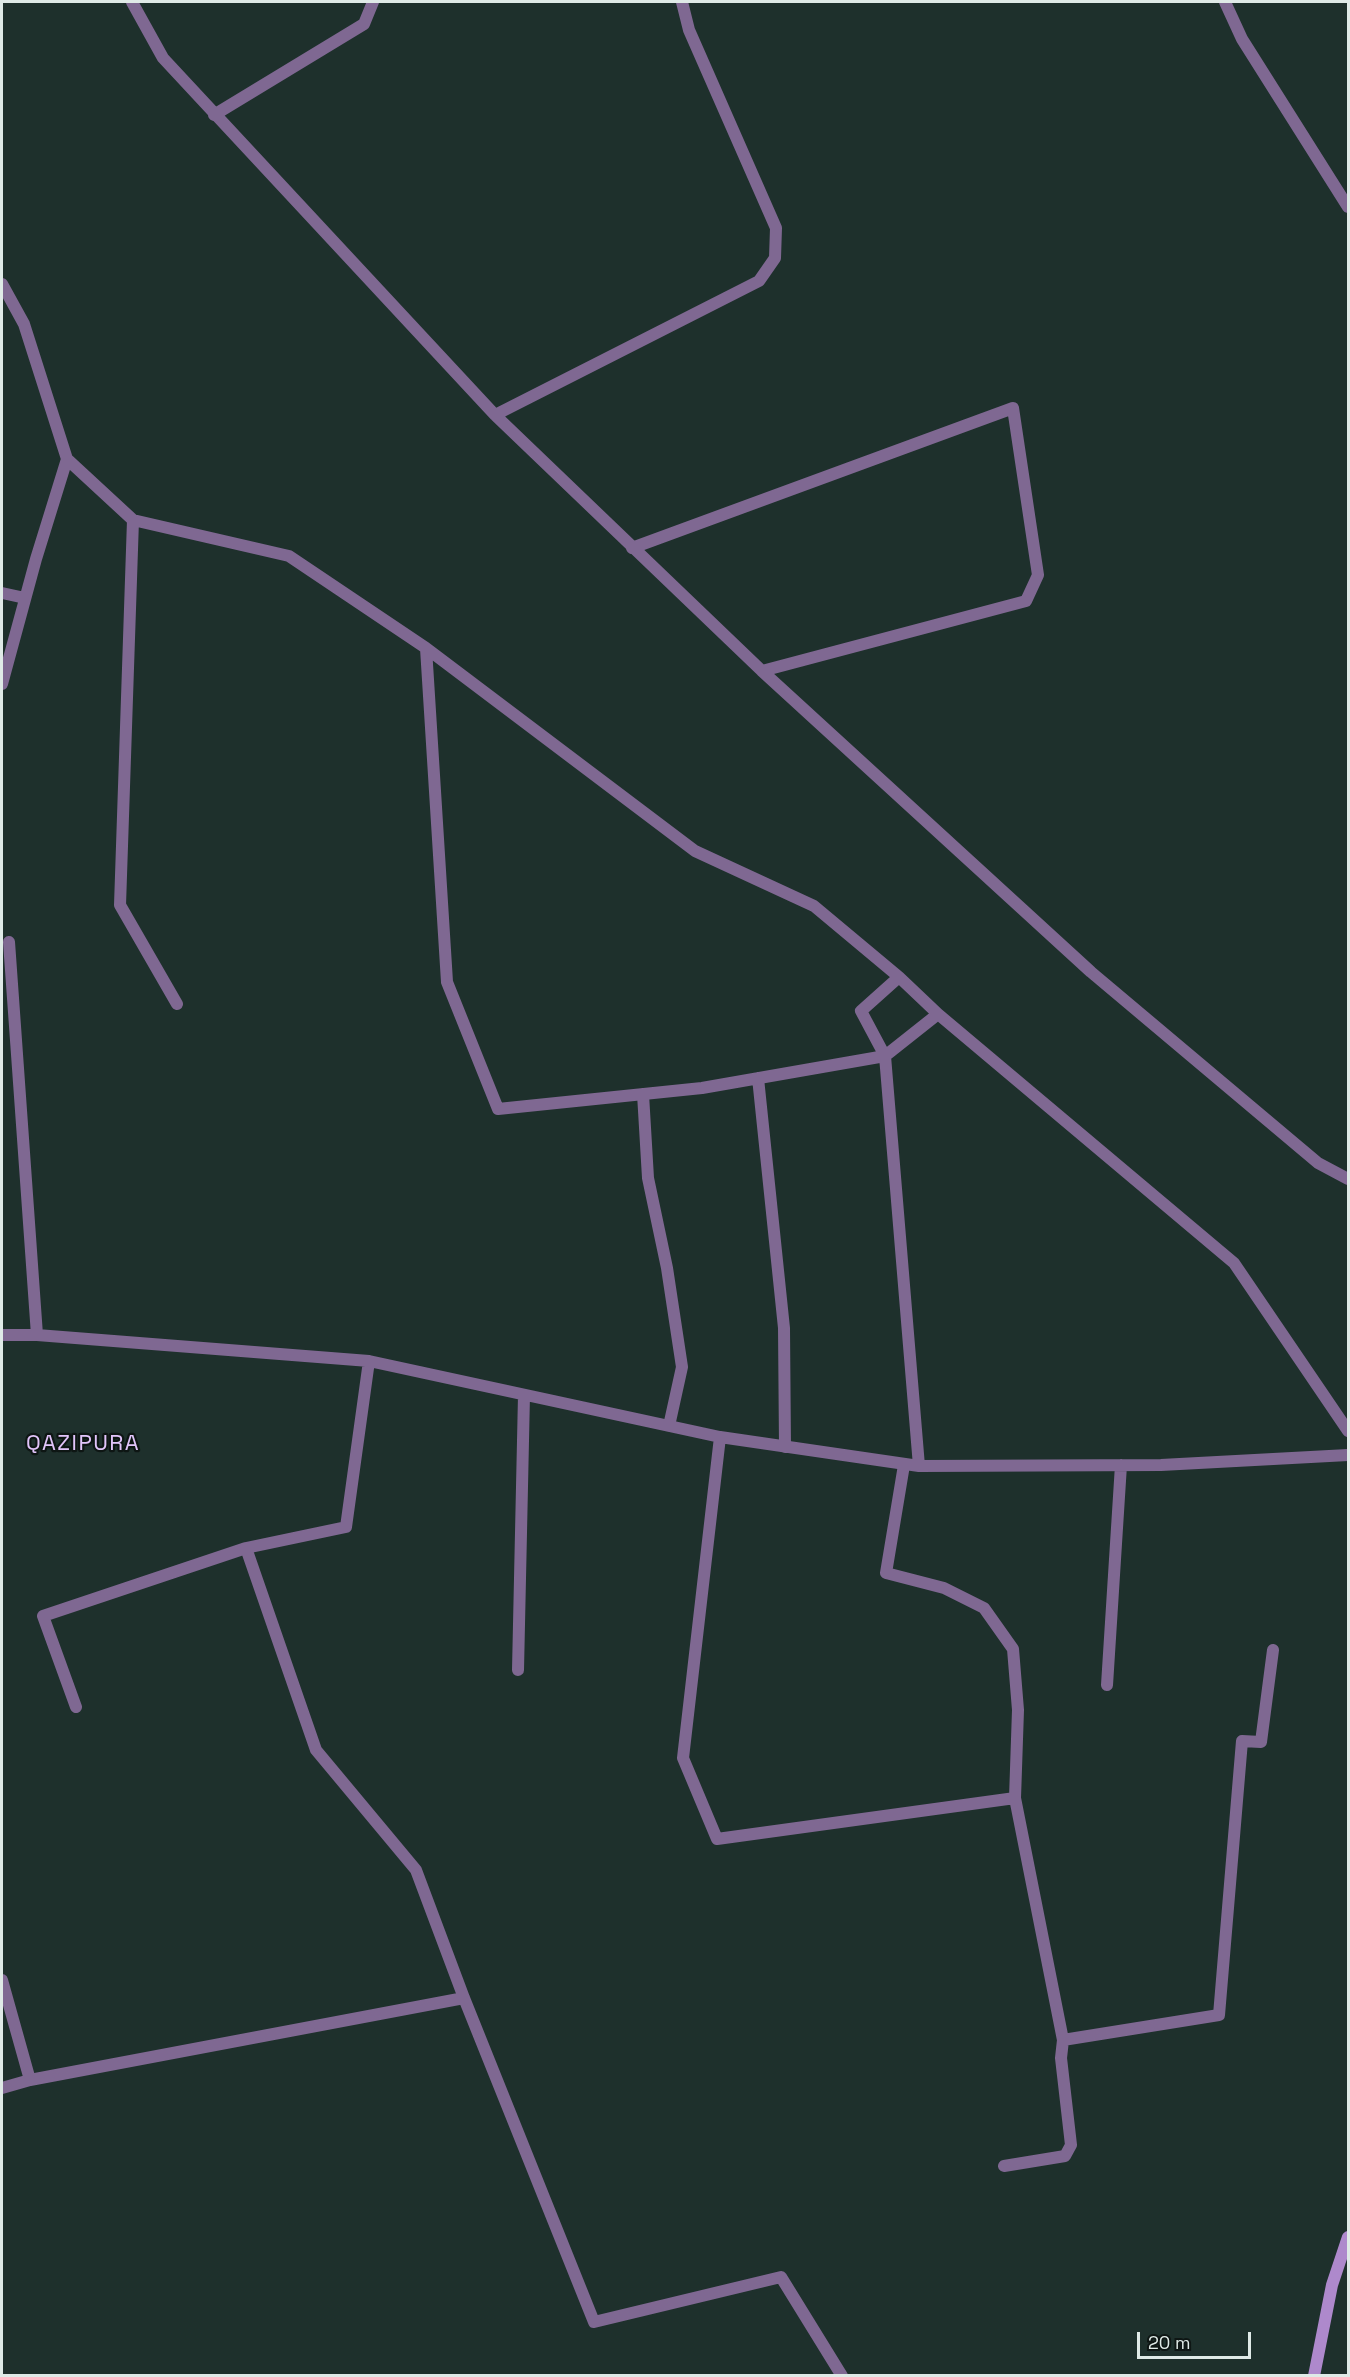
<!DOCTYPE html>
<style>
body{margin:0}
#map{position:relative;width:1350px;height:2377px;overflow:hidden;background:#1e302c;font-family:"Space Grotesk",sans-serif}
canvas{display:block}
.frame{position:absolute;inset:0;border:3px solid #dfeae7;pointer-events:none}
.scale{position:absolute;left:1137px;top:2332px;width:114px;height:27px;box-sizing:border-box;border:3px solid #dfeae7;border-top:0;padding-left:8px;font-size:18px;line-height:21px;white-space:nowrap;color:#dfeae7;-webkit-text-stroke:4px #0e1614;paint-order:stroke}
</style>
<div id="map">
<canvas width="1350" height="2377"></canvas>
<div class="frame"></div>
<div class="scale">20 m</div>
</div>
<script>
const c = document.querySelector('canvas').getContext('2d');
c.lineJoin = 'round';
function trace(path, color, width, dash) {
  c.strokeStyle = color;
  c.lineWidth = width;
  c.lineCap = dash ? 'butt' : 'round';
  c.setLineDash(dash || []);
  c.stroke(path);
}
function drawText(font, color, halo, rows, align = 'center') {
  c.font = font + ' "Space Grotesk",sans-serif';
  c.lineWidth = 4.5;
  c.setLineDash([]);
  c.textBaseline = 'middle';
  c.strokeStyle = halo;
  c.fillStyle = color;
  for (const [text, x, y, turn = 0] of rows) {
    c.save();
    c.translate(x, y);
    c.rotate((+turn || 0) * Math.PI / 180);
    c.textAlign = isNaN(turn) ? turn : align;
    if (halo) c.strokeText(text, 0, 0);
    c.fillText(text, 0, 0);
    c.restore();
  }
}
trace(new Path2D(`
 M132 2 163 58 495 415 762 671 1091 972 1318 1163 1348 1179
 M1225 2 1242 39 1348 207
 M214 115 364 24 373 2
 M2 284 24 324 67 459 133 520 289 556 426 648 695 851 814 906 899 977 938 1014 1234 1263 1348 1431
 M495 415 759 281 775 258 776 228 689 30 682 2
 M133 520 120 905 177 1004
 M632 548 1013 408 1038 575 1026 601 762 671
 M2 593 25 598
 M426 648 447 982 498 1109 702 1088 885 1056 938 1014
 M2 684 36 559 67 459
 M9 942 37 1335
 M899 977 861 1011 885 1056 919 1466
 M758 1078 784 1328 785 1447
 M643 1094 648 1178 667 1268 682 1367 669 1426
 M2 1335H37L369 1361 720 1437 919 1466 1161 1465 1348 1455
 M720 1437 683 1758 717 1839 1015 1798 1063 2040 1219 2015 1242 1741 1261 1742 1273 1650
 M904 1465 886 1573 944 1588 984 1608 1013 1649 1018 1710 1015 1798
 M246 1548 316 1750 416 1870 464 1998 594 2322 781 2277 842 2376
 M518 1670 524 1395
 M1107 1685 1121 1465
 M76 1707 43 1616 246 1548 346 1527 369 1361
 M2 1980 30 2080
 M2 2088 30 2080 464 1998
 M1004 2166 1065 2156 1071 2145 1061 2058 1063 2040`), '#7f6892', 12);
trace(new Path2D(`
 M1314 2376 1332 2285 1348 2237`), '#ae89cc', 12);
c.letterSpacing = '1.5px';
drawText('22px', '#e2c5fb', '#0e1614', [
 ["QAZIPURA",83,1444]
]);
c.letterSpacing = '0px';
</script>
